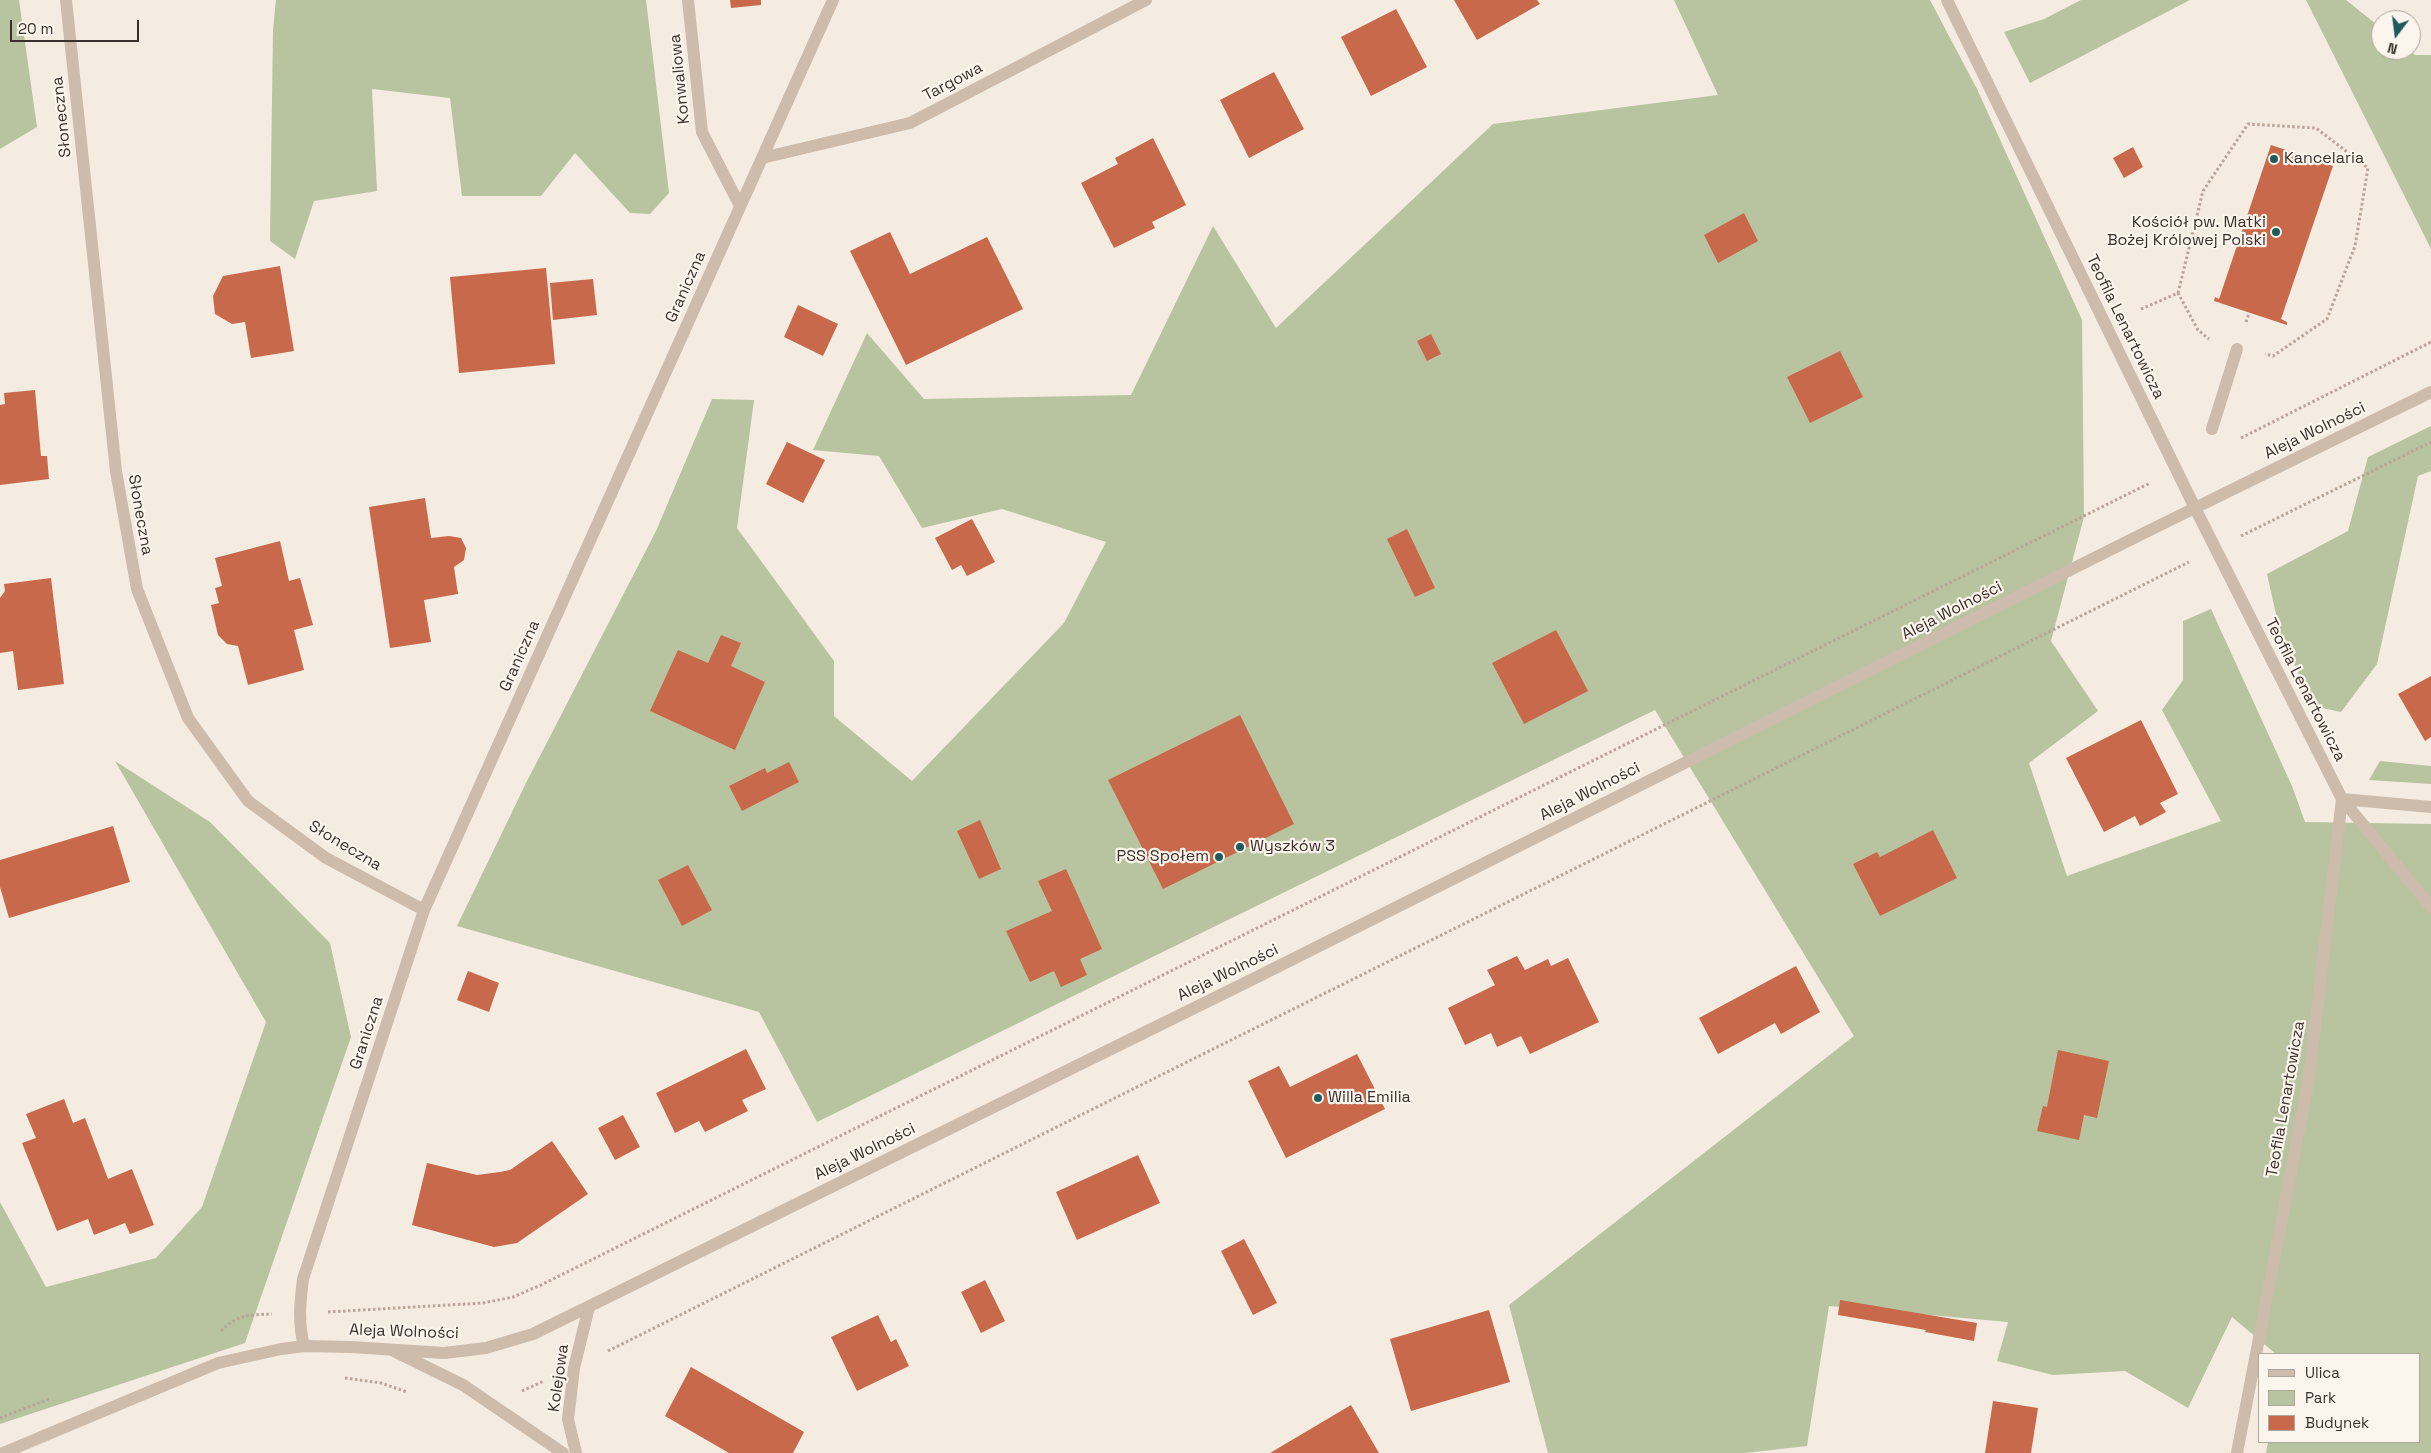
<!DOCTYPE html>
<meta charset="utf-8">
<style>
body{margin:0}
#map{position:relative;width:2431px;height:1453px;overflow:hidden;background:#f4ebe1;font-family:"Space Grotesk",sans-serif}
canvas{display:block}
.legend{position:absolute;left:2258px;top:1353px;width:162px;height:90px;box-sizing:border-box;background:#fbf5ee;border:1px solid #aea6a0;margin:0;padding:6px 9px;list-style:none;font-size:15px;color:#3b302b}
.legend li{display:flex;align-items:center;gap:10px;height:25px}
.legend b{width:25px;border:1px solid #aea6a0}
.north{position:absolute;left:2371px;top:10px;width:50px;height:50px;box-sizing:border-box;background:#fbf5ee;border:1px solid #aea6a0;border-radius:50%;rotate:195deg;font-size:14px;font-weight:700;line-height:20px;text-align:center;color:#3b302b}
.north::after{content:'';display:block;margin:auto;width:18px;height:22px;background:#1f5a5e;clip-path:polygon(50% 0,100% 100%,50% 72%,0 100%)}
.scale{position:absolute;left:10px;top:20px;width:129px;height:22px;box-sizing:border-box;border:2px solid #3b302b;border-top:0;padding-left:6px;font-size:15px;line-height:18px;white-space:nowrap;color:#3b302b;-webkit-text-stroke:4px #fbf5ee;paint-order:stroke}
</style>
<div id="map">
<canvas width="2431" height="1453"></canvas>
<ul class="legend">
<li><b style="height:6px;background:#cdbbac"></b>Ulica</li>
<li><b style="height:14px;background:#b8c4a0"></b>Park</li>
<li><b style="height:14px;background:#c8694b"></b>Budynek</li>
</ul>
<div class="north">N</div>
<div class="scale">20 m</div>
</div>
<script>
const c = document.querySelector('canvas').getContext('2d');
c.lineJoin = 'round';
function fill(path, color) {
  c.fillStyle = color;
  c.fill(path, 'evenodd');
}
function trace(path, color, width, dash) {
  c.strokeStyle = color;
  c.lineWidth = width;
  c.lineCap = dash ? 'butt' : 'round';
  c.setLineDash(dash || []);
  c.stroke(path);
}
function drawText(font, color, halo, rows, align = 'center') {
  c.font = font + ' "Space Grotesk",sans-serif';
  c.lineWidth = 4.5;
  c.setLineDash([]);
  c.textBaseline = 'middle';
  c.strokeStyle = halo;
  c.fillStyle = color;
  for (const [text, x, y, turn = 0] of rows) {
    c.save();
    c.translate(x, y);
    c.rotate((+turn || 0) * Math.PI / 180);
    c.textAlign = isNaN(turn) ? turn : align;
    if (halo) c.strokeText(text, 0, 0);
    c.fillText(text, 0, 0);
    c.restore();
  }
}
fill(new Path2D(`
 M0 0H19L37 127 0 149Z
 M276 0H646L669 193 650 214 630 213 575 153 541 196H462L450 98 372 89 377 191 314 201 295 259 270 241 273 30Z
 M1674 0H1930L1977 89 2082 320 2084 517 2051 641 2098 711 2029 763 2067 876 2221 821 2162 710 2183 680V621L2211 609 2292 786 2305 822 2431 824V1453H2266L2268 1442H2420V1354H2276L2232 1317 2188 1408 2125 1371 2053 1375 1997 1361 2008 1322 1829 1306 1807 1446 1745 1453H1548L1509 1305 1854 1036 1655 710 817 1122 759 1012 457 926 526 783 656 531 712 399 754 400 737 528 834 661V716L912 781 1064 623 1106 542 1002 509 922 528 879 456 813 450 867 333 924 399 1131 395 1213 226 1276 328 1493 124 1718 95Z
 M2081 0H2190L2030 83 2004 32 2044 19Z
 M2306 0H2346L2381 28V50H2408L2415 55H2431V249Z
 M2431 426V471L2418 476 2377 664 2341 712 2313 706 2280 632 2267 574 2348 531 2368 457Z
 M115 761 210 822 330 943 351 1037 245 1343 0 1424V1202L46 1287 156 1258 202 1207 266 1022Z
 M2380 761 2431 766V784L2369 780Z`), '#b8c4a0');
fill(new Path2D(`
 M730 0H761V5L731 8Z
 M1454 0H1537L1540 4 1477 40Z
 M1396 9 1427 67 1371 96 1341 37Z
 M1274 72 1304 129 1249 158 1220 100Z
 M1153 138 1186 205 1152 222 1155 228 1114 248 1081 183 1118 164 1115 158Z
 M2271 145 2333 166 2281 319 2287 322V325L2214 301 2215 297 2219 299Z
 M2133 147 2143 167 2124 178 2113 158Z
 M1744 213 1758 241 1718 263 1704 235Z
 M890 232 910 274 987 237 1023 309 906 365 850 251Z
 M280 266 294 351 251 358 245 322 232 324 215 314 213 296 223 276Z
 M546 268 555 364 459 373 450 277Z
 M593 279 597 315 553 320 550 283Z
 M798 305 838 324 823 356 784 337Z
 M1431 334 1441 354 1427 361 1417 341Z
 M1840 351 1863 397 1810 423 1787 377Z
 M35 390 41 456H47L49 479 0 485V405L5 404 4 393Z
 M787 442 825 460 803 503 766 484Z
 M425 498 431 538 449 536 461 538 466 548 464 560 454 567 458 594 424 600 431 642 390 648 369 507Z
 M972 519 995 562 967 576 961 565 952 570 935 538Z
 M1407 529 1435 588 1415 597 1387 539Z
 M280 541 289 581 300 578 313 625 294 630 304 670 248 685 238 646 227 644 218 635 211 605 219 603 215 588 222 586 215 558Z
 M51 578 64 684 18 690 13 651 0 653V598L5 591 4 584Z
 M1556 630 1588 691 1524 724 1492 663Z
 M721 635 741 643 731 666 765 682 735 750 650 711 678 650 708 663Z
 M2431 676V737L2425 741 2398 694Z
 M1240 715 1294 824 1163 889 1108 780Z
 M2141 720 2178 794 2160 803 2166 812 2140 826 2135 816 2104 832 2066 758Z
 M789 762 799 782 742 811 729 786 765 768 767 773Z
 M980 820 1001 869 979 879 957 831Z
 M113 826 130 882 9 918 0 887V860Z
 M1933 830 1957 878 1880 916 1853 864 1877 852 1880 857Z
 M688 865 712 910 682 926 658 880Z
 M1066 869 1102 949 1080 959 1087 975 1061 987 1054 971 1030 982 1006 931 1052 911 1038 881Z
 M1517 956 1525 970 1548 959 1551 966 1568 958 1599 1022 1530 1054 1521 1036 1497 1047 1491 1033 1465 1045 1448 1008 1495 985 1487 970Z
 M1796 966 1820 1012 1781 1034 1775 1023 1718 1054 1699 1018Z
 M468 971 499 983 489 1012 457 1000Z
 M746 1049 766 1089 742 1100 748 1111 705 1132 699 1121 675 1133 656 1093Z
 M2058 1050 2109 1061 2097 1118 2084 1115 2079 1140 2037 1131 2043 1106 2047 1107Z
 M1357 1054 1385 1109 1286 1158 1248 1081 1279 1066 1290 1087Z
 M64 1099 73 1123 85 1118 108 1179 132 1169 154 1225 130 1234 125 1223 94 1235 88 1219 57 1231 22 1143 36 1138 26 1114Z
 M623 1115 640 1147 615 1160 598 1128Z
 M552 1141 588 1194 517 1243 494 1247 412 1225 427 1163 477 1175 500 1172 510 1170Z
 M1138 1155 1160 1203 1077 1240 1056 1192Z
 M1244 1239 1277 1303 1253 1315 1221 1251Z
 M985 1280 1005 1321 981 1333 961 1292Z
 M1840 1300 1977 1323 1974 1341 1925 1332 1926 1330 1838 1315Z
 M1489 1310 1510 1382 1411 1411 1390 1339Z
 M878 1315 891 1342 896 1339 909 1366 857 1391 831 1337Z
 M691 1367 804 1432 793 1453H729L665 1416Z
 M1993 1401 2038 1408 2031 1453H1985Z
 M1351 1405 1379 1453H1270Z`), '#c8694b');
trace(new Path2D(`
 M2178 293 2203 191 2248 124 2316 128 2368 168 2355 246 2327 319 2273 356 2265 354
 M2141 309 2178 293 2198 330 2209 339
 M2246 322 2249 313
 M2241 438 2431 342
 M2241 536 2431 442
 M328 1312 483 1303 513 1297 541 1285 2150 483
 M221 1331C239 1314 248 1315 272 1314
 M608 1351 2189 562
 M345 1378 381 1383 407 1392
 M522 1391 544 1381
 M0 1418 49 1399`), '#b9a596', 3, [2.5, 2.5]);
trace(new Path2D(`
 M2212 429 2237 349`), '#cdbbac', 12);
trace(new Path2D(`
 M66 0 116 471 137 589 188 718 248 801 326 858 424 910
 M688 0 702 132 740 206
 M1947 0 2195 508 2342 799 2309 1078 2237 1453
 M762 158 910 123 1146 0
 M2342 799 2431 907
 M2342 799 2431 807
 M304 1346C298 1323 300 1302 303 1279L424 910 833 0
 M394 1351 463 1385 563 1453
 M576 1453 568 1419 574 1368 589 1307`), '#cdbbac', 12);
trace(new Path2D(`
 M3 1453 218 1363 281 1349 304 1346 351 1347 444 1353 486 1348 533 1334 1251 980 2144 533 2431 392`), '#cdbbac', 12);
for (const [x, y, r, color] of [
 [2274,159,5,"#1f5a5e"],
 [2276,232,5,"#1f5a5e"],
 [1240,847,5,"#1f5a5e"],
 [1219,857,5,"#1f5a5e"],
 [1318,1098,5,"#1f5a5e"]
]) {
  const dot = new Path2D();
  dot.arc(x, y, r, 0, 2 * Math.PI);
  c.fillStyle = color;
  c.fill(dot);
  trace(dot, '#fbf5ee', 2);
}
drawText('16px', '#3b302b', '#fbf5ee', [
 ["Konwaliowa",680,79,-96],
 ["Targowa",953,82,-28],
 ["Słoneczna",62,117,-96],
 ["Graniczna",686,287,-66],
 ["Teofila Lenartowicza",2125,327,64],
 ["Aleja Wolności",2315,431,-26],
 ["Słoneczna",140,515,80],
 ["Aleja Wolności",1952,611,-27],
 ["Graniczna",520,656,-66],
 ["Teofila Lenartowicza",2305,690,63],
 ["Aleja Wolności",1590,792,-27],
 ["Słoneczna",345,846,31],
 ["Aleja Wolności",1228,973,-26],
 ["Graniczna",367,1033,-72],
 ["Teofila Lenartowicza",2286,1099,-80],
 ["Aleja Wolności",865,1152,-26],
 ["Aleja Wolności",404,1332,2],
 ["Kolejowa",559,1378,-82]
]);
drawText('16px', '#3b302b', '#fbf5ee', [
 ["Kancelaria",2284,159],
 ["Kościół pw. Matki",2266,223,"right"],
 ["Bożej Królowej Polski",2266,241,"right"],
 ["Wyszków 3",1250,847],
 ["PSS Społem",1209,857,"right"],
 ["Willa Emilia",1328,1098]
], 'left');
</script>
